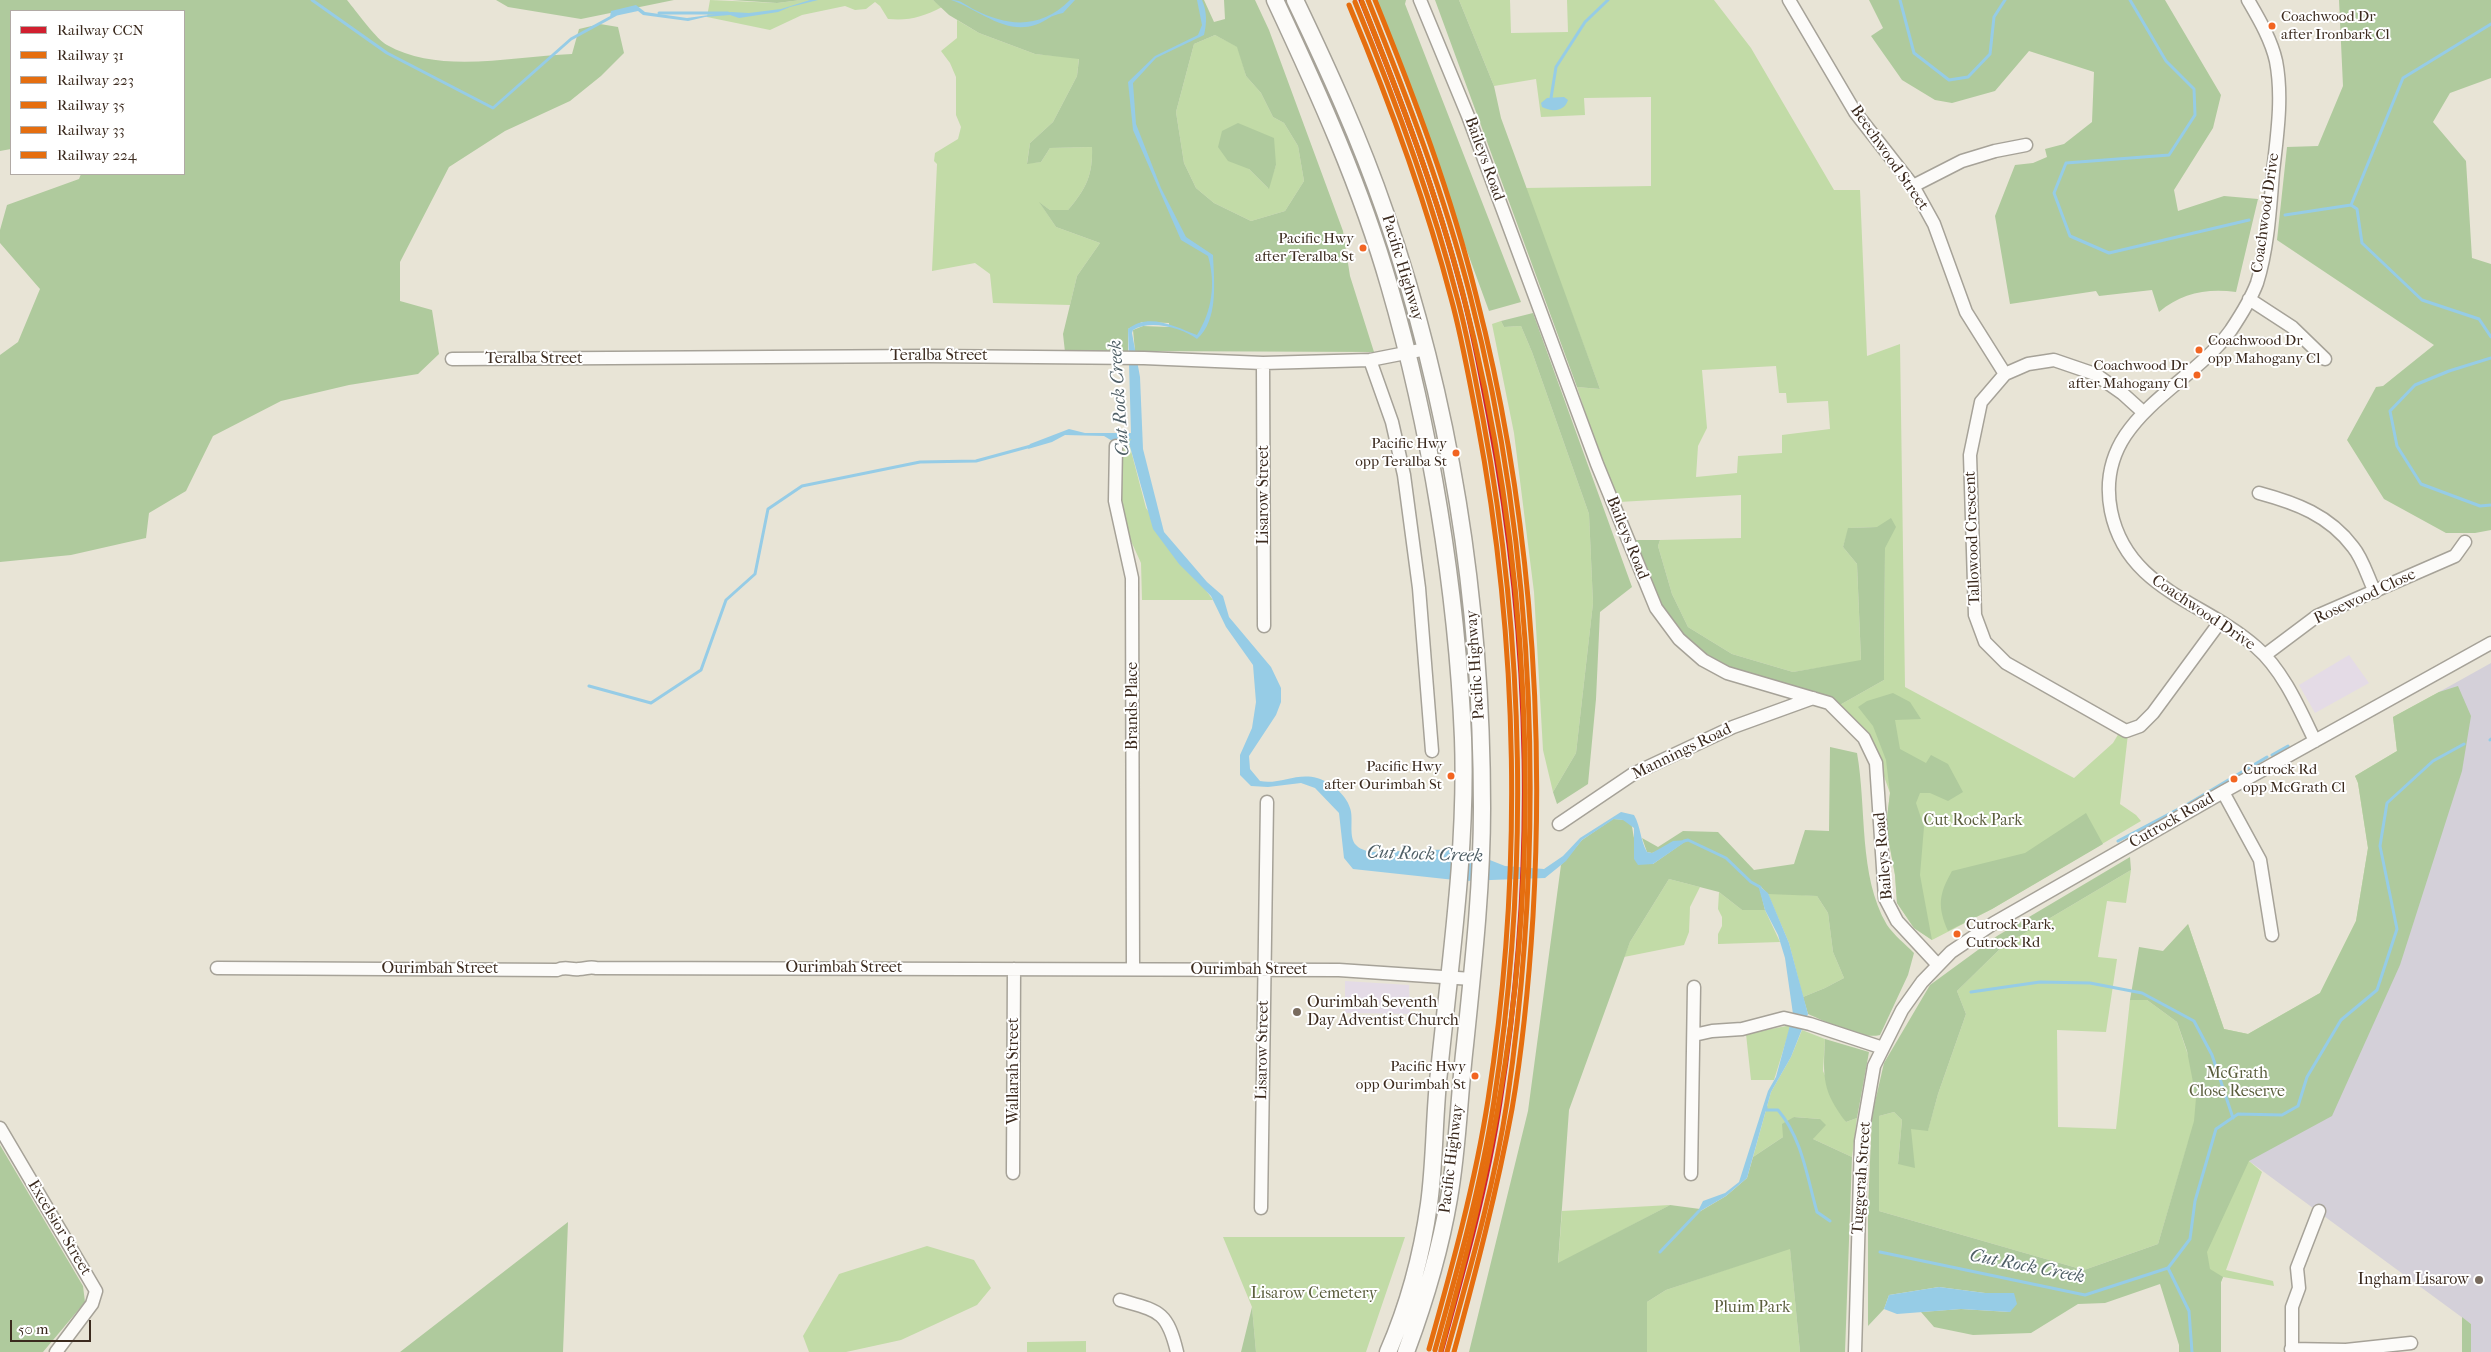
<!DOCTYPE html>
<style>
body{margin:0}
#map{position:relative;width:2491px;height:1352px;overflow:hidden;background:#e8e4d6;font-family:"IM FELL French Canon",serif}
canvas{display:block}
.legend{position:absolute;left:10px;top:10px;width:175px;height:165px;box-sizing:border-box;background:#fff;border:1px solid #b1aaa5;margin:0;padding:6px 9px;list-style:none;font-size:15px;color:#3b2a1e}
.legend li{display:flex;align-items:center;gap:10px;height:25px}
.legend b{width:25px;border:1px solid #b1aaa5}
.scale{position:absolute;left:10px;top:1320px;width:81px;height:22px;box-sizing:border-box;border:2px solid #3b2a1e;border-top:0;padding-left:6px;font-size:15px;line-height:18px;white-space:nowrap;color:#3b2a1e;-webkit-text-stroke:4px #fff;paint-order:stroke}
</style>
<div id="map">
<canvas width="2491" height="1352"></canvas>
<ul class="legend">
<li><b style="height:6px;background:#d11f2f"></b>Railway CCN</li>
<li><b style="height:6px;background:#e56e0f"></b>Railway 31</li>
<li><b style="height:6px;background:#e56e0f"></b>Railway 223</li>
<li><b style="height:6px;background:#e56e0f"></b>Railway 35</li>
<li><b style="height:6px;background:#e56e0f"></b>Railway 33</li>
<li><b style="height:6px;background:#e56e0f"></b>Railway 224</li>
</ul>
<div class="scale">50 m</div>
</div>
<script>
const c = document.querySelector('canvas').getContext('2d');
c.lineJoin = 'round';
function fill(path, color) {
  c.fillStyle = color;
  c.fill(path, 'evenodd');
}
function trace(path, color, width, dash) {
  c.strokeStyle = color;
  c.lineWidth = width;
  c.lineCap = dash ? 'butt' : 'round';
  c.setLineDash(dash || []);
  c.stroke(path);
}
function drawText(font, color, halo, rows, align = 'center') {
  c.font = font + ' "IM FELL French Canon",serif';
  c.lineWidth = 4;
  c.setLineDash([]);
  c.textBaseline = 'middle';
  c.strokeStyle = halo;
  c.fillStyle = color;
  for (const [text, x, y, turn = 0] of rows) {
    c.save();
    c.translate(x, y);
    c.rotate((+turn || 0) * Math.PI / 180);
    c.textAlign = isNaN(turn) ? turn : align;
    if (halo) c.strokeText(text, 0, 0);
    c.fillText(text, 0, 0);
    c.restore();
  }
}
fill(new Path2D(`
 M2349 655 2369 683 2315 713 2299 685Z
 M1345 981 1409 985 1410 1014 1345 1013Z`), '#e4dbe6');
fill(new Path2D(`
 M2491 663V1352H2471V1324L2249 1161 2350 983 2439 692Z`), '#d4d0d9');
fill(new Path2D(`
 M710 0 777 3 801 0H933L942 7C923 17 909 21 888 19L880 6 875 2 866 9 855 10 845 6 802 15 770 30 707 17Z
 M1459 0H1510L1511 33 1568 32 1567 0H1714L1751 48 1834 190H1860L1867 356 1900 344 1905 687 2074 778 2113 743 2119 733 2128 734 2120 804 2136 815 2141 821 1992 909 1932 940 1914 928 1897 903 1895 875 1886 826 1890 793 1868 732 1844 709 1838 706 1884 680 1885 548 1877 527 1849 528 1843 547 1857 564 1861 661 1793 672 1732 654 1688 627 1672 594 1658 546 1660 540 1741 538V495L1619 502 1601 460 1577 387 1600 389 1525 188 1651 186V97L1584 98 1585 115 1541 117 1536 79 1494 86ZM1776 366 1779 393H1786L1787 403 1828 401 1830 429 1782 435V453L1738 456 1737 473 1696 477 1698 446 1707 428 1702 370Z
 M957 20 979 33 1035 54 1079 58 1077 76 1053 122 1030 143 1027 163 1041 162 1050 148 1092 147C1093 175 1086 189 1068 210H1050L1040 203 1056 227 1100 243 1077 276 1070 305 993 303 990 274 975 263 932 271 937 164 934 161 935 153 958 139 961 127 956 115V77L950 63 941 51 957 38Z
 M1215 35 1238 47 1246 76 1261 93 1273 117 1284 123 1298 146 1304 181 1285 211 1251 221 1214 203 1196 188 1184 163 1176 112 1194 44ZM1276 165 1268 188 1249 169Z
 M1501 321 1504 327 1521 326 1532 352 1589 514 1593 603 1576 753 1553 792 1543 750 1534 592 1514 433 1492 324Z
 M1118 435 1133 436 1129 443 1146 508 1213 600H1142L1141 563 1126 530 1121 499Z
 M2439 692 2350 983 2249 1161 2262 1172 2226 1270 2273 1281 2274 1286 2223 1277 2221 1282V1352L2188 1143 2158 1244 2084 1270 1879 1211V1116L1894 1112 1902 1120 1898 1164 1911 1128 1928 1130 1938 1094 1966 1014 1957 991 2003 946 2131 870 2126 903 2107 901 2098 957 2117 959 2106 1032 2057 1030 2058 1127 2116 1129 2130 1000H2147L2177 1022 2188 1055V924L2224 1029 2248 1034 2320 993 2356 921 2368 848 2358 783 2355 776 2397 751 2393 717Z
 M1669 879 1700 887 1690 907 1689 932 1684 945 1624 957 1630 942Z
 M1719 892 1742 910H1765L1780 942 1718 944V934L1722 926V917L1718 909Z
 M1773 893 1817 896 1828 913 1833 952 1844 978 1825 988 1803 997 1789 943 1768 894Z
 M1791 1025 1774 1080H1751L1746 1034Z
 M1802 1030 1825 1039 1823 1071 1846 1122 1857 1118 1852 1157 1813 1139 1820 1119 1794 1117 1783 1137 1753 1157 1771 1092 1791 1057Z
 M1670 1205 1558 1264 1562 1211Z
 M1223 1237H1405L1366 1352H1256L1252 1307Z
 M927 1246 974 1260 991 1288 977 1305 901 1340 846 1352H809L803 1336 839 1274Z
 M1790 1248 1800 1352H1647V1302L1666 1290Z
 M1086 1341V1352H1027V1342Z`), '#c2dba7');
fill(new Path2D(`
 M0 0H347C356 11 377 40 387 45 440 75 514 56 572 54L579 29 600 24 618 27 624 53 601 76 570 101 505 131 449 167 400 262V301L432 310 439 354 418 374 349 385 281 401 213 436 186 491 149 513 146 538 71 555 0 562V355L18 342 40 289 0 243V230L7 205 79 179 81 174H184V11H11V149L0 151Z
 M496 0H674L581 19 508 7Z
 M732 0H801L777 3Z
 M933 0H1204L1214 22 1225 19 1224 0H1255L1269 30 1343 231 1350 276 1374 352 1135 351 1133 330 1143 326 1169 327V323L1142 322 1128 329V352H1065L1063 334 1077 276 1100 243 1056 227 1039 202 1050 210H1068C1086 189 1093 175 1092 147L1050 148 1041 162 1027 164 1030 143 1053 122 1077 76 1079 59 1035 54 979 33 949 15ZM1215 35 1237 47 1246 76 1261 93 1273 117 1284 123 1298 146 1304 181 1285 211 1251 221 1214 203 1196 188 1184 163 1176 112 1194 44Z
 M1375 0H1406L1405 4 1521 302 1489 311Z
 M1435 0H1459L1494 86 1501 118 1600 389 1577 387Z
 M1869 0H2165L2221 95 2213 128 2174 190 2178 211 2224 196 2258 199 2236 292C2207 288 2181 293 2159 312L2152 290 2099 296 2096 291 2010 304 1995 216 2015 165 2033 163 2047 157 2045 149 2064 144 2092 122 2094 72 2029 51 1995 91 1952 103 1935 100 1902 80 1871 36 1883 28Z
 M2339 0H2491V78L2450 93 2433 122 2466 161 2472 258 2491 264V530L2475 533H2446L2384 499 2347 440 2376 387 2383 386 2434 345 2277 240 2287 147 2318 146 2343 86Z
 M1238 123 1274 138 1276 165 1269 189 1249 169 1228 161 1218 147 1222 131Z
 M1533 313 1632 587 1600 612 1596 699 1588 784 1557 804 1553 792 1576 753 1593 603 1589 514 1532 352 1521 326 1504 327 1501 321Z
 M1891 518 1896 527 1885 548 1884 680 1838 706C1791 690 1724 673 1687 641 1662 619 1646 570 1633 540H1660L1658 546 1672 594 1688 627 1732 654 1793 672 1861 660 1857 564 1843 547 1848 528 1877 527Z
 M2458 686 2471 716 2462 771 2400 965 2332 1116 2249 1161 2207 1252 2210 1269 2223 1277 2221 1282V1352H2179V1345L2160 1284 2105 1303 2078 1304 2031 1333 1973 1335 1934 1327 1921 1312 1961 1309 2010 1312 2014 1293H1985L1939 1287 1889 1295 1884 1309 1868 1326V1208L1872 1115 1884 1063 1930 985 1997 936 2130 857 2131 870 2003 946 1957 991 1966 1014 1938 1094 1928 1131 1911 1129 1915 1168 1898 1164 1902 1120 1894 1112 1879 1116V1211L2084 1270 2158 1244 2194 1121 2196 1098 2187 1051 2177 1022 2147 1000H2130L2139 947 2163 951 2188 924 2224 1029 2248 1034 2320 993 2356 921 2368 848 2358 783 2355 776 2397 751 2393 717 2439 692Z
 M1893 693 1910 702 1921 719 1895 720 1900 749 1926 763 1931 755 1948 764 1963 792 1948 801 1930 793H1920L1916 803 1924 827 1920 875 1932 940 1914 928 1897 903 1895 875 1886 826 1890 793 1886 760 1873 726 1858 707 1867 701Z
 M1830 747 1857 753C1867 809 1858 875 1887 925 1894 935 1905 944 1914 953L1908 975 1880 1035C1859 1040 1828 1022 1808 1014L1803 997 1825 988 1844 978 1833 952 1828 913 1817 896 1768 894 1759 885 1765 910H1742L1719 892 1669 879 1630 942 1569 1110 1558 1263 1670 1205 1700 1209 1699 1212 1726 1196 1747 1178 1753 1157 1783 1137 1782 1124 1794 1117 1820 1119 1826 1125 1813 1139 1852 1157 1845 1352H1800L1790 1249 1666 1290 1647 1302V1352H1469L1528 1111 1561 865 1582 840 1613 819C1637 820 1630 825 1635 841 1637 849 1647 857 1653 864L1687 840 1652 853 1647 852 1642 838 1658 847 1683 831 1718 832 1754 870 1794 864 1805 830 1829 831Z
 M2086 813 2103 844 1992 909 1948 931C1937 906 1939 894 1952 871L2025 853Z
 M1825 1039 1869 1052 1857 1118 1846 1122C1822 1091 1823 1077 1825 1039Z
 M0 1145 83 1286 85 1302 43 1352H0Z
 M568 1222 563 1352H400Z
 M1252 1307 1256 1352H1241Z
 M2462 1317 2471 1324V1352H2462Z`), '#afca9d');
fill(new Path2D(`
 M810 0H818L790 7 778 12 739 18 730 15 705 17 688 21 643 15 638 11 610 17 611 11 636 5 645 12 687 18 731 12 749 13 781 9Z
 M951 0C962 0 965 5 975 10 1009 27 1041 29 1070 0H1075L1063 13C1050 15 1047 21 1035 25 1005 35 978 9 951 0Z
 M1197 0H1202C1207 11 1207 23 1204 35L1156 58 1133 83 1136 124 1161 188 1186 237 1213 255C1214 281 1219 320 1197 339 1183 328 1150 319 1133 330L1132 333 1140 377 1143 449 1164 532 1207 582 1223 596 1229 617 1271 667 1281 688V702L1276 715 1249 756 1250 769 1260 781C1279 785 1297 772 1317 778 1330 782 1346 794 1350 808 1354 818 1348 837 1356 845 1359 849 1365 850 1370 852L1462 849 1505 866 1544 869 1563 856 1580 838 1621 812 1634 815C1641 827 1640 840 1647 852L1652 853 1673 841 1688 840 1653 864 1638 865 1634 859V828L1623 820 1614 819 1582 840 1566 861 1545 878 1464 881 1353 869 1344 858 1339 813 1315 788 1301 783 1268 787 1251 786 1240 775V755L1252 728 1256 702 1253 665 1226 627 1211 596 1179 564 1153 529 1129 443 1131 439 1114 442 1104 436 1065 435 1052 442 1028 449 1030 444 1069 429 1085 433H1131L1128 329C1149 312 1176 327 1197 335 1212 311 1216 284 1208 256L1181 240 1133 130 1128 82 1155 56 1198 35 1202 25Z
 M1564 97 1568 100C1564 112 1552 112 1542 107L1541 103 1547 98Z
 M1758 885 1768 893 1789 943 1808 1014 1791 1057 1771 1092 1747 1178 1726 1196 1697 1213 1703 1201 1725 1193 1739 1182 1768 1091 1776 1077 1793 1014 1785 958 1778 935 1765 910Z
 M1939 1287 1985 1293H2014L2017 1304 2010 1312 1961 1309 1897 1314 1884 1309 1889 1295Z`), '#96cce6');
trace(new Path2D(`
 M312 0 387 53 493 108 571 39 615 15
 M1900 0 1914 53 1949 80 1968 77 1990 54 1994 17 2005 0
 M2130 0 2166 61 2194 89 2195 115 2169 155 2066 163 2054 193 2070 236 2109 253 2249 220
 M659 13H728
 M1551 98 1556 67 1585 22 1608 0
 M2351 205 2403 78 2491 24
 M2285 215 2351 205 2357 209 2362 243 2422 300 2479 319 2491 337
 M2491 358 2449 371 2415 385 2390 411 2397 446 2421 484 2480 506 2491 505
 M589 686 651 703 701 670 726 600 755 574 768 509 802 486 920 462 976 461 1031 446
 M2490 740 2491 739
 M2272 755 2288 746
 M2188 804 2267 757
 M1684 841 1688 840 1726 858 1751 882 1760 887
 M2118 841 2186 805
 M1971 992 2040 982 2090 983 2142 993 2194 1021 2212 1055 2233 1118
 M1766 1107V1110H1778C1802 1138 1807 1177 1817 1212L1830 1221
 M1660 1252 1699 1211
 M1880 1252 2085 1295 2168 1268 2189 1311 2192 1352
 M2168 1268 2190 1239 2195 1201 2216 1129 2238 1114 2282 1115 2298 1106 2307 1077 2341 1020 2377 990 2397 929 2380 846 2387 803 2433 761 2464 744`), '#96cce6', 3);
const minor = new Path2D(`
 M1420 0 1468 116 1597 464 1656 608 1679 639 1703 660 1727 673 1829 703 1864 738 1876 763 1885 898 1897 921 1937 964
 M1789 0 1855 112 1913 186 1934 224 1966 312 2005 374
 M2248 0C2259 19 2271 39 2276 61 2283 97 2277 136 2273 172 2270 208 2268 248 2257 283 2251 299 2241 315 2231 330 2188 390 2093 419 2111 511 2127 590 2204 601 2256 647 2283 670 2300 710 2315 741
 M1913 186 1962 161 1995 151 2026 145
 M2249 299 2292 327 2325 359
 M452 359 928 356 1144 358 1263 363 1370 360 1426 349
 M1370 360 1392 422 1404 475 1419 588 1432 751
 M1263 363 1264 626
 M2143 412 2122 393 2095 374 2054 360 2028 364 2005 374 1981 402 1970 455 1975 615 1985 642 2006 663 2126 731 2140 726 2153 713 2220 622
 M1116 446 1115 501 1132 578 1133 969
 M2259 493C2296 503 2329 515 2353 547 2363 559 2368 578 2375 592
 M2265 655 2317 616 2455 556 2465 542
 M2223 792 2260 860 2272 935
 M1559 824 1633 774 1733 727 1813 698
 M217 968 557 970C566 966 570 970 579 969 586 969 589 966 596 968L1339 970 1472 979
 M1694 1035 1712 1031 1742 1029 1784 1018 1810 1024 1883 1048
 M0 1128 96 1291 92 1304 56 1352
 M1013 1173 1014 969
 M1691 1174 1694 987
 M1261 1208 1267 802
 M1120 1300C1158 1311 1167 1310 1177 1352
 M2291 1349 2346 1350 2411 1343
 M1855 1352 1861 1141 1874 1066 1902 1010 1922 982 1951 952 1994 923 2223 792 2491 643
 M2292 1352V1307L2299 1288 2297 1268 2319 1211`);
const major = new Path2D(`
 M1275 0C1318 92 1361 187 1389 285 1430 426 1457 592 1463 738 1467 850 1450 962 1439 1072 1434 1116 1435 1161 1429 1204 1422 1254 1408 1306 1388 1352
 M1295 0C1328 69 1360 139 1385 212 1451 404 1482 606 1482 808 1482 887 1473 967 1465 1045 1459 1096 1458 1147 1449 1198 1440 1251 1425 1301 1406 1352`);
trace(minor, '#a6a298', 15);
trace(major, '#a6a298', 19);
trace(minor, '#fcfbf9', 12);
trace(major, '#fcfbf9', 16);
trace(new Path2D(`
 M1361 0C1400 97 1437 194 1463 295 1474 336 1481 377 1489 418 1532 643 1536 876 1500 1102 1487 1187 1464 1269 1441 1352`), '#d11f2f', 5);
trace(new Path2D(`
 M1355 2C1395 99 1431 196 1457 297 1468 337 1475 378 1483 419 1525 643 1529 875 1494 1101 1481 1186 1458 1268 1435 1350`), '#e56e0f', 5);
trace(new Path2D(`
 M1368 0C1407 97 1444 194 1470 295 1537 555 1546 838 1507 1102 1494 1187 1470 1269 1447 1352`), '#e56e0f', 5);
trace(new Path2D(`
 M1349 5C1389 101 1425 198 1451 298 1462 338 1469 379 1477 420 1519 643 1523 875 1488 1100 1475 1184 1452 1267 1429 1349`), '#e56e0f', 5);
trace(new Path2D(`
 M1375 0C1414 96 1451 194 1476 295 1528 496 1545 709 1533 916 1529 980 1523 1045 1512 1109 1497 1191 1476 1271 1454 1352`), '#e56e0f', 5);
trace(new Path2D(`
 M1362 2C1400 97 1436 192 1462 290 1529 547 1545 839 1499 1101 1485 1185 1463 1268 1441 1350`), '#e56e0f', 5);
for (const [x, y, r, color] of [
 [2272,26,4.5,"#f26522"],
 [1363,248,4.5,"#f26522"],
 [2199,350,4.5,"#f26522"],
 [2197,375,4.5,"#f26522"],
 [1456,453,4.5,"#f26522"],
 [1451,776,4.5,"#f26522"],
 [2234,779,4.5,"#f26522"],
 [1957,934,4.5,"#f26522"],
 [1297,1012,5,"#786b5e"],
 [1475,1076,4.5,"#f26522"],
 [2479,1280,5,"#786b5e"]
]) {
  const dot = new Path2D();
  dot.arc(x, y, r, 0, 2 * Math.PI);
  c.fillStyle = color;
  c.fill(dot);
  trace(dot, '#fff', 2);
}
drawText('15px', '#3b2a1e', '#fff', [
 ["Coachwood Dr",2281,17,"left"],
 ["after Ironbark Cl",2281,35,"left"],
 ["Pacific Hwy",1354,239],
 ["after Teralba St",1354,257],
 ["Coachwood Dr",2208,341,"left"],
 ["opp Mahogany Cl",2208,359,"left"],
 ["Coachwood Dr",2188,366],
 ["after Mahogany Cl",2188,384],
 ["Pacific Hwy",1447,444],
 ["opp Teralba St",1447,462],
 ["Pacific Hwy",1442,767],
 ["after Ourimbah St",1442,785],
 ["Cutrock Rd",2243,770,"left"],
 ["opp McGrath Cl",2243,788,"left"],
 ["Cutrock Park,",1966,925,"left"],
 ["Cutrock Rd",1966,943,"left"],
 ["Pacific Hwy",1466,1067],
 ["opp Ourimbah St",1466,1085]
], 'right');
drawText('16px', '#3b2a1e', '#fff', [
 ["Beechwood Street",1889,158,55],
 ["Baileys Road",1484,159,70],
 ["Coachwood Drive",2266,213,-82],
 ["Pacific Highway",1402,268,73],
 ["Teralba Street",939,356],
 ["Teralba Street",534,359],
 ["Lisarow Street",1264,495,-90],
 ["Baileys Road",1627,538,68],
 ["Tallowood Crescent",1973,538,-92],
 ["Rosewood Close",2365,597,-25],
 ["Coachwood Drive",2203,613,34],
 ["Pacific Highway",1476,665,-94],
 ["Brands Place",1133,706,-90],
 ["Mannings Road",1682,752,-26],
 ["Cutrock Road",2172,821,-30],
 ["Baileys Road",1884,856,-95],
 ["Ourimbah Street",844,968],
 ["Ourimbah Street",440,969],
 ["Ourimbah Street",1249,970],
 ["Lisarow Street",1263,1050,-89],
 ["Wallarah Street",1014,1071,-90],
 ["Pacific Highway",1452,1159,-83],
 ["Tuggerah Street",1862,1178,-86],
 ["Excelsior Street",59,1228,59]
]);
drawText('16px', '#5a5d3c', '#fff', [
 ["Cut Rock Park",1973,821],
 ["McGrath",2237,1074],
 ["Close Reserve",2237,1092],
 ["Lisarow Cemetery",1314,1294],
 ["Pluim Park",1752,1308]
]);
drawText('16px', '#3b2a1e', '#fff', [
 ["Ourimbah Seventh",1307,1003],
 ["Day Adventist Church",1307,1021],
 ["Ingham Lisarow",2469,1280,"right"]
], 'left');
drawText('italic 18px', '#4f5f66', '#fff', [
 ["Cut Rock Creek",1120,398,-94],
 ["Cut Rock Creek",1425,855,2],
 ["Cut Rock Creek",2027,1267,11]
]);
</script>
